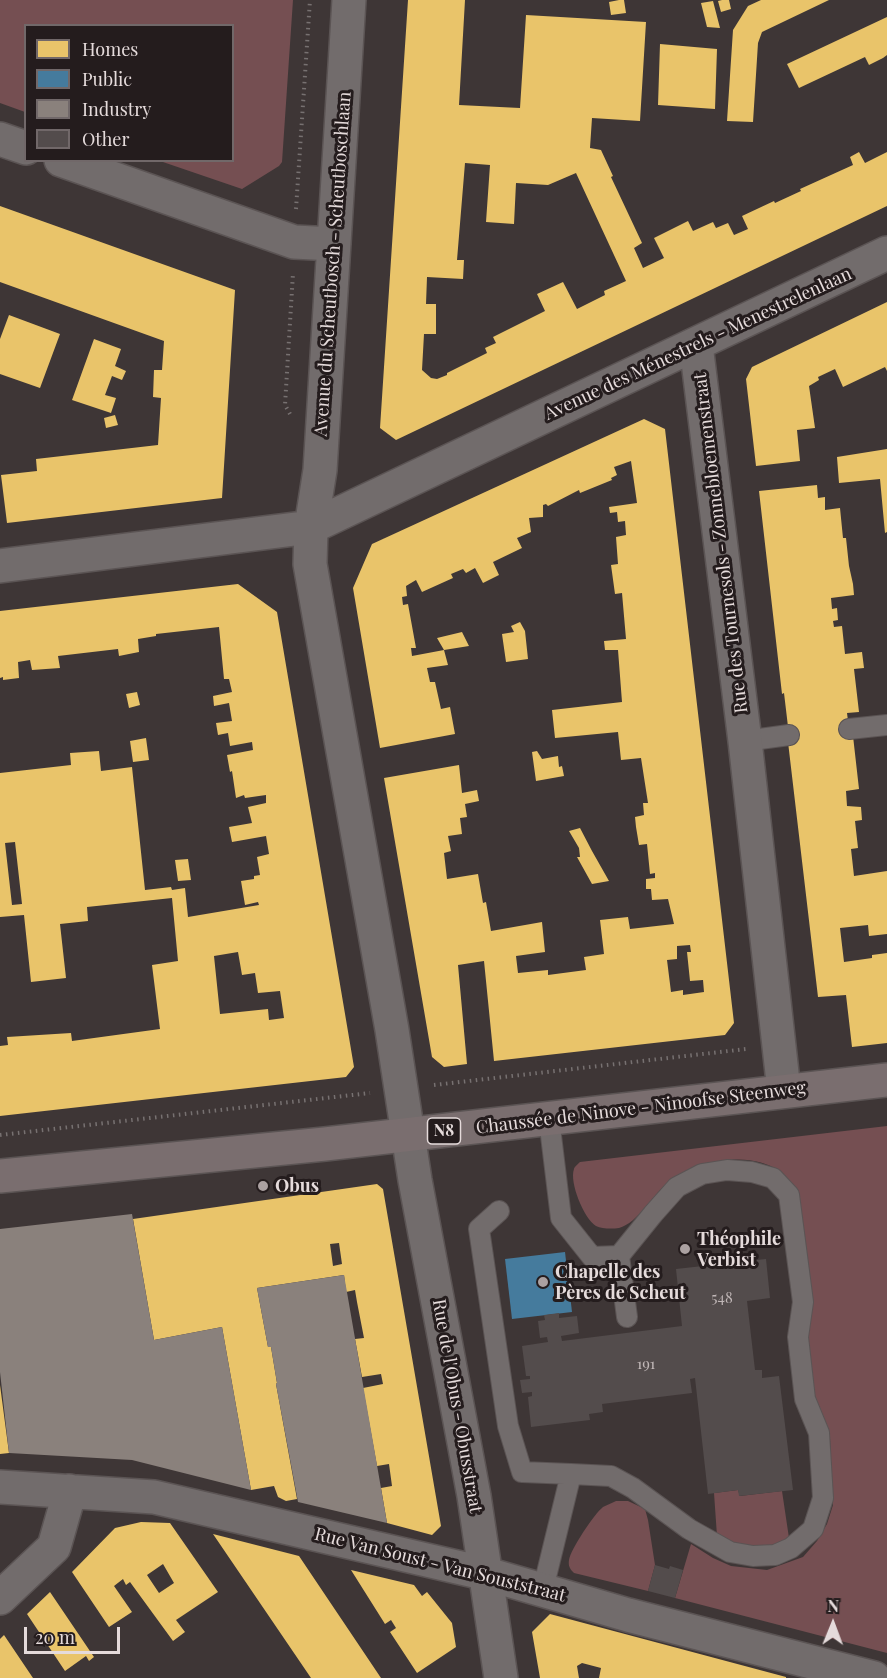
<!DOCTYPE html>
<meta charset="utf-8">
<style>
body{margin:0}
#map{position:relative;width:887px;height:1678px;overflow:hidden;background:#3e3636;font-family:"Playfair Display",serif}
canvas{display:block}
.legend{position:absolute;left:24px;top:24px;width:210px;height:138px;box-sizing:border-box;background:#241c1d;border:2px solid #716869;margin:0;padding:8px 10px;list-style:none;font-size:18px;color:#e5dbdb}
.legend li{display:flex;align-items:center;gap:12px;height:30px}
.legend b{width:30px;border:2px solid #716869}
.north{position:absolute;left:803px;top:1594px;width:60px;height:60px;-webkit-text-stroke:4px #241c1d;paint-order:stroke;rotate:1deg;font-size:16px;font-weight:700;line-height:24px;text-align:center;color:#e5dbdb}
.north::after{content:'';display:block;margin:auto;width:21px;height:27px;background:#e5dbdb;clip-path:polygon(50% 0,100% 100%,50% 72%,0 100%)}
.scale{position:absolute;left:24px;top:1627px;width:96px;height:27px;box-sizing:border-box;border:3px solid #e5dbdb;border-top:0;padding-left:8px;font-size:18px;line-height:21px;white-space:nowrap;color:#e5dbdb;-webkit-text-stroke:4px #241c1d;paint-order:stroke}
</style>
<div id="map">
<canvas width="887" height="1678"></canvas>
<ul class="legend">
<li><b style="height:16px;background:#e9c46a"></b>Homes</li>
<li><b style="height:16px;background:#457b9d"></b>Public</li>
<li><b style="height:16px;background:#8a817c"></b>Industry</li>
<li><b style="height:16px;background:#534c4c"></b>Other</li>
</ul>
<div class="north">N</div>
<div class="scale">20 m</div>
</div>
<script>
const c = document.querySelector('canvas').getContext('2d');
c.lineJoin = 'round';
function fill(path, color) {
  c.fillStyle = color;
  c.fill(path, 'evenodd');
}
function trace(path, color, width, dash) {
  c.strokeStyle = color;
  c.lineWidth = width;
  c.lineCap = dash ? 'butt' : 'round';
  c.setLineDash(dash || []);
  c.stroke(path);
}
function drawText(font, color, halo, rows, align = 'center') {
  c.font = font + ' "Playfair Display",serif';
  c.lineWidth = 6;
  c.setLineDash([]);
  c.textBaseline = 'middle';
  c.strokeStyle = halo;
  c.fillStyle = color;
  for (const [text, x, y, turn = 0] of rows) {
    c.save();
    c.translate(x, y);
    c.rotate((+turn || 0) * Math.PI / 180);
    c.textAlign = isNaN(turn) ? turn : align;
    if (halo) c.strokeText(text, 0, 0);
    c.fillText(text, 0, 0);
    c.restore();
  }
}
fill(new Path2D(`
 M0 0H293L282 162 279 166 242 189 160 161 232 160V26H26L25 112 0 103Z
 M887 1126V1653L675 1598 691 1544 713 1558 731 1566 767 1570 803 1557 817 1541 827 1524 833 1505 830 1439 814 1404 806 1339 812 1307 811 1291 799 1199C795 1190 790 1179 781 1172 749 1149 699 1161 669 1182 653 1194 638 1223 619 1228 612 1229 602 1229 596 1226 584 1219 569 1182 574 1169 574 1167 579 1163 580 1162Z
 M738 1490 740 1496 782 1491 789 1538C762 1554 744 1549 717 1536L714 1493Z
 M616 1501H628L645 1509 648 1520 655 1565 648 1591 574 1573C570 1569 568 1566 569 1560 571 1549 594 1514 603 1507 607 1505 612 1503 616 1501Z`), '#754f52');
fill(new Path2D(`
 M408 0H465L459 105 520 108 526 15 646 22 640 121 592 118 590 148 601 150 613 176 611 177 642 243 634 248 643 268 664 258 654 238 688 221 693 231 713 222 716 228 728 223 734 235 748 229 742 216 774 201 775 203 801 191 800 189 853 165 850 157 859 152 865 163 887 152V206L396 440 380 428ZM465 163 490 165 486 222 514 224 516 183 548 185 576 173 626 281 604 291 605 295 577 309 563 282 537 294 545 311 493 337 496 343 485 348 487 353 447 373V375L437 379 431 378 422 370 424 334H436V304H426L427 277 463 279 464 260H457Z
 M619 0H624L626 13 611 15 609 2Z
 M722 0H729L731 9 721 12 718 1Z
 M761 0H829L762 32 758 43 753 122 727 121 733 30 748 6Z
 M713 1 720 28 707 27 701 3Z
 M887 17V55L883 58 869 65 865 57 799 88 787 64Z
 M660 44 717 49 715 109 658 105Z
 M0 206 235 290 222 498 7 523 1 475 37 471 36 459 158 445 161 398 153 397 154 370H162L164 341 0 282Z
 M887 302V371L885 367 843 387 835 369 818 377 819 380 809 386 815 428 797 430 800 461 756 466 746 379 752 367Z
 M9 315 60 334 40 388 0 374V339Z
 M94 339 121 349 115 366 126 371 122 380 112 376 105 395 116 398 111 413 72 400Z
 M115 415 118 425 106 428 104 418Z
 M644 419 665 429 734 1023 725 1035 494 1061 484 961 458 965 467 1064 444 1067 432 1057 384 778 459 765 462 793 477 790 479 801 465 804 467 817 460 818 462 834 448 836 451 851 444 853 447 879 478 874 483 903 486 902 491 931 542 922 545 952 516 956 518 973 548 970V975L586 970 584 957 604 954 600 920 628 917 630 929 674 924 668 899 652 900 651 889H646V879L655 878V873L650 874 647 844 639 845 636 827 635 817 644 815 643 803H648L641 758 621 760 618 732 555 738 552 710 622 702 618 650H605L604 641 626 639 622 593 615 594 611 565 618 564 616 537 626 535 625 521 618 522 617 512 610 513 609 507 637 503 631 461 614 467 617 475 611 478 612 480 580 493 579 490 548 506 546 504 543 505V517L529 518 531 532 517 538 522 548 493 562 499 575 483 583 475 568 466 573 463 569 451 574 453 578 422 592 416 580 406 586 407 596 402 597 403 605 408 604 416 648H411L412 656 444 650 448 665 427 668 430 682H435L441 709 450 707 455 734 380 748 353 588 372 544ZM690 945 691 952H687L690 981 703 980 704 992 683 995V990L671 992 667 960 677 959V946Z
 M887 449V532L885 533 880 479 839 483 837 457Z
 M817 485 818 498 825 497V510L840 508 843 538H846L849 566 853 584 854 595 831 598 832 609 837 608 838 620 833 621 834 627 842 626 845 654 862 652 864 668 854 669 859 712 847 713 850 737 853 736 859 789 846 791 847 806 861 807 862 820 855 821 858 848 851 849 854 876 887 871V934L869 936 868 925 840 928 844 962 872 958V955L887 953V1043L852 1047 846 995 818 997 788 742 789 735 784 693 782 694 759 491Z
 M238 584 277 612 354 1067 346 1077 0 1116V1046L8 1045 7 1037 71 1033 72 1041 160 1029 152 965 178 961 172 898 87 907 88 921 60 924 66 978 31 982 24 915 0 917V773L71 765 70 753 99 751 101 771 132 767 145 890 171 887 172 890 185 888 188 917 259 905 258 902 245 905 241 881 254 879V876L260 875 257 857 269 854 266 836 232 842 229 827 252 823 248 807 266 803V795L245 798 244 795 236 798 232 771 230 772 227 755 253 750 252 742 230 746 228 733 218 735 216 723 232 721 229 703 214 706 213 696 232 692 229 679H224L219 627 156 634V636L138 639 139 652 119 656 118 649 58 656 60 668 32 670 30 660 18 662 19 678 3 680V677L0 678V611ZM15 842 22 904 12 905 5 843ZM238 952 242 975 255 973 258 993 280 991 284 1018 269 1020 268 1009 220 1014 214 956Z
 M520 622 525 631 528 659 506 662 502 634 514 632 511 626Z
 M462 632 469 646 444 650 437 638Z
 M137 692 140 705 129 708 126 694Z
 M146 738 149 760 133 762 130 741Z
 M537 751 542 759 558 756 559 767 562 766 564 776 536 781 532 752Z
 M580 828 592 851 609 881 592 884 577 857H580L579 848 569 831Z
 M188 859 191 880 178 881 175 860Z
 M377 1184 383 1189 441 1526 432 1535 387 1523 381 1488 392 1486 389 1464 377 1466 363 1388 383 1384 381 1374 362 1377 355 1339 364 1338 357 1302 355 1290 346 1292 344 1275 257 1288 268 1347H271L277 1383 276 1384 297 1499 286 1501 278 1497 274 1486 251 1490 222 1327 154 1340 133 1219ZM339 1243 342 1264 333 1266 330 1244Z
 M0 1385 9 1453 0 1454Z
 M141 1522 170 1523 218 1592 176 1620 185 1632 173 1641 130 1582 126 1585 123 1579 114 1586 132 1612 109 1627 72 1572 115 1528ZM163 1564 174 1583 159 1593 147 1575Z
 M213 1534 299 1556 381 1678H311Z
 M351 1570 414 1585 422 1596 427 1592 452 1623 456 1647 417 1673 390 1632 396 1628 391 1620 385 1624Z
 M50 1592 94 1657 89 1661 86 1656 65 1671 27 1614Z
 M550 1614 786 1677V1678H599L601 1668 582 1663 577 1666 579 1678H540L532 1632Z
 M4 1635 33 1678H0V1639Z`), '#e9c46a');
fill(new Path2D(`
 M565 1252 572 1312 512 1319 505 1259Z`), '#457b9d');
fill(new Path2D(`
 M132 1214 154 1340 222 1327 251 1490 132 1460 9 1453 0 1372V1229Z
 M344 1275 373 1442 387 1523 298 1502 276 1384 277 1383 271 1347H268L257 1288Z`), '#8a817c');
fill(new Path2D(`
 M766 1259 770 1298 747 1301 755 1370H762V1378L779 1376 793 1490 739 1496 738 1490 708 1494 695 1378 690 1379 692 1393 602 1404 603 1412 589 1414 590 1420 531 1427 528 1397 532 1396V1392L522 1393 520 1380 530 1379V1376H526L522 1346 548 1342 547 1337 540 1338 538 1321 545 1320 544 1315 559 1313V1318L577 1316 579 1333 561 1336 562 1341 682 1326 676 1269Z
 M655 1565 669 1569 670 1566 683 1570 675 1598 648 1591Z`), '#534c4c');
const service = new Path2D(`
 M849 729 887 725
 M745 741 789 735
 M549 1119 561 1218 592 1257 619 1256 627 1317
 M499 1211 479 1229 508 1426 522 1472 571 1474
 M543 1589 571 1474 611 1476 633 1488 689 1529 730 1552 753 1556 775 1555 791 1548 813 1529 823 1498 819 1433 805 1399 798 1337 803 1302 789 1195 773 1178 752 1172 727 1170 702 1174 677 1187 653 1214 619 1256`);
const minor = new Path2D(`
 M349 0 320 470 311 527 310 564 392 1030 415 1180 474 1496 501 1678
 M0 139 26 148
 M61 160 294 242 334 244
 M696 345 745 741 784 1091
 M0 566 311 527 887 253
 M0 1487 154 1497 487 1574 628 1615 874 1678
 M0 1598 54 1547 70 1491`);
const primary = new Path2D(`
 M0 1176 325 1144 887 1080`);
trace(service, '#5b5454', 22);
trace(minor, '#5b5454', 36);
trace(primary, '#5b5454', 36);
trace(new Path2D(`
 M296 209 310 0
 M290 414 285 405 293 273
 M434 1085 746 1049
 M0 1135 370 1093`), '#777171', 4, [1.5, 4.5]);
trace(service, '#726c6c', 20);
trace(minor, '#726c6c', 33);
trace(primary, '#7a6e6f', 33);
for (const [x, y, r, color] of [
 [263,1186,6,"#aba1a1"],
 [685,1249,6,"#aba1a1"],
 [543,1282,6,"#aba1a1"]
]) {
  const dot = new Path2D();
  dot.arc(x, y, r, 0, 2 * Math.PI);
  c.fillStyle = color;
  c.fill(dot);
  trace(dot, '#241c1d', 2);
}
drawText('15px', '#c0b7b7', null, [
 ["548",722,1298],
 ["191",646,1364]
]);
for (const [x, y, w] of [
 [444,1131,33]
]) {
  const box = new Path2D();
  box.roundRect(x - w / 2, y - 13, w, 26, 4.5);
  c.fillStyle = '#241c1d';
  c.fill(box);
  trace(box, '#e5dbdb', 1.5);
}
drawText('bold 16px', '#e5dbdb', null, [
 ["N8",444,1131]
]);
drawText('18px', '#e5dbdb', '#241c1d', [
 ["Avenue du Scheutbosch - Scheutboschlaan",333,264,-86],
 ["Avenue des Ménestrels - Menestrelenlaan",698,344,-25],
 ["Rue des Tournesols - Zonnebloemenstraat",721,543,-97],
 ["Chaussée de Ninove - Ninoofse Steenweg",641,1108,-7],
 ["Rue de l'Obus - Obusstraat",457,1406,80],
 ["Rue Van Soust - Van Souststraat",440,1565,14]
]);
drawText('bold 18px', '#e5dbdb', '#241c1d', [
 ["Obus",275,1186],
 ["Théophile",697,1239],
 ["Verbist",697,1260],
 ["Chapelle des",555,1272],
 ["Pères de Scheut",555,1293]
], 'left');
</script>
